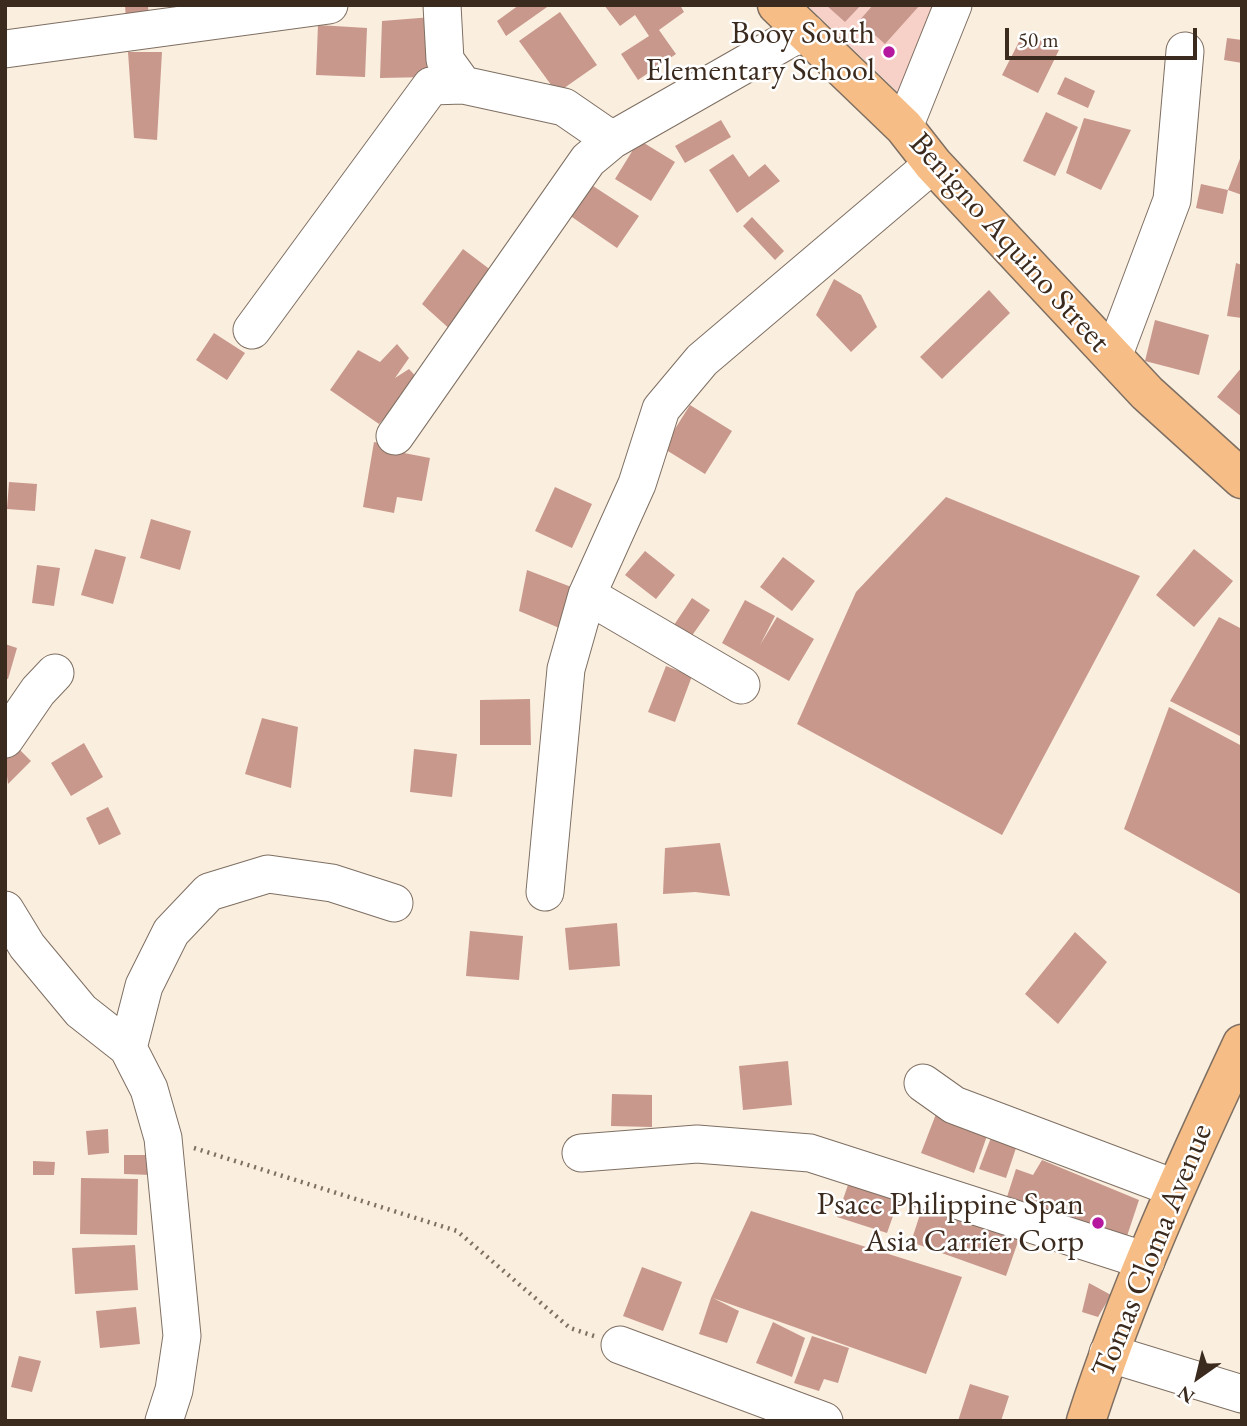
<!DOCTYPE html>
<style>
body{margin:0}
#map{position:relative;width:1247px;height:1426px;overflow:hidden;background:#faeedf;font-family:"EB Garamond",serif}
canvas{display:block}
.frame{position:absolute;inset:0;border:7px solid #3b2a1e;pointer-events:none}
.north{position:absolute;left:1163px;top:1342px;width:70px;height:70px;-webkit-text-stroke:5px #fff;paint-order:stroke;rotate:214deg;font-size:19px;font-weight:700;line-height:28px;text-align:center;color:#3b2a1e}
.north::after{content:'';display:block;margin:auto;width:24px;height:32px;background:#3b2a1e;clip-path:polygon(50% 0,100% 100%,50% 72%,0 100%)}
.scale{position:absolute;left:1005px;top:28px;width:192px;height:32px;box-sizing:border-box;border:4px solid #3b2a1e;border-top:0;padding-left:9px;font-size:21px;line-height:24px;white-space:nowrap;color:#3b2a1e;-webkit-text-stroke:5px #fff;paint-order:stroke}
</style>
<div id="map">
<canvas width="1247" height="1426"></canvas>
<div class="frame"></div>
<div class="north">N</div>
<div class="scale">50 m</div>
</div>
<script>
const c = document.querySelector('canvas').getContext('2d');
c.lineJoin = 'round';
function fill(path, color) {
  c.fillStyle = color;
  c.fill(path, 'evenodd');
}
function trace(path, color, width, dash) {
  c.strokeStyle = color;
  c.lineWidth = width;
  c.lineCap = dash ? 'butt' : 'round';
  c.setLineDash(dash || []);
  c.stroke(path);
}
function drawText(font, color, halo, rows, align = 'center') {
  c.font = font + ' "EB Garamond",serif';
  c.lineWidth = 5;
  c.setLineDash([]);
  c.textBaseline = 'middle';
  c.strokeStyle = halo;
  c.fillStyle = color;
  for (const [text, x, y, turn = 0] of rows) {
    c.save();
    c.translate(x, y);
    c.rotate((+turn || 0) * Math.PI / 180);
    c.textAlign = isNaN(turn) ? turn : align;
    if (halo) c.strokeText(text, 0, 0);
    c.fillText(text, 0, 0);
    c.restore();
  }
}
fill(new Path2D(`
 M807 5H941L904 98Z`), '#f7d1c8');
fill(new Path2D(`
 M125 5H148L149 19 126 20Z
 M519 5H550L506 36 497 21Z
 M604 5H680L684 12 659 30 676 54 638 80 621 54 649 36 635 15 620 26Z
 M826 5H861L845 22Z
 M873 5H920L885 44 859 21Z
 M560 12 597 65 557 93 519 41Z
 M432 17 428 77 380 78 382 21Z
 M318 25 367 28 365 77 316 75Z
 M1024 32 1059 50 1038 93 1002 75Z
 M1227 38 1242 40V63L1224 60Z
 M128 52H162L157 140 134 138Z
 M1065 77 1095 91 1088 108 1057 94Z
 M1046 112 1078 127 1055 176 1023 161Z
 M1084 118 1131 130 1101 190 1066 173Z
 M721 120 731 137 685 163 675 146Z
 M639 140 675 162 651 201 615 179Z
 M733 154 749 177 765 164 780 181 737 213 709 170Z
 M1241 156H1242V195L1228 190Z
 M590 184 639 216 617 248 569 215Z
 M1201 184 1228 190 1223 214 1196 208Z
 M752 217 784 251 775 260 743 226Z
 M463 249 496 274 453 332 422 304Z
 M1236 263 1242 265V318L1227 316Z
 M834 279 861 295 877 327 851 352 816 315Z
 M989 290 1010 313 942 379 920 357Z
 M1155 320 1209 335 1199 375 1145 361Z
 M214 333 245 353 227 380 196 360Z
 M397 344 409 358 395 378 409 369 422 383 392 418 388 414 379 424 330 390 358 350 380 362Z
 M1242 367V417L1217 397Z
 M690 405 732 431 705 474 663 448Z
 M374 442 405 448 404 453 430 458 422 501 397 497 394 513 363 507Z
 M9 482 37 484 35 511 7 509Z
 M555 487 592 504 572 548 535 531Z
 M946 497 1140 576 1002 835 797 724 856 592Z
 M151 519 191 531 180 570 140 558Z
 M95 549 126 557 113 604 81 595Z
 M1194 549 1233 581 1194 627 1156 595Z
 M645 551 675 575 656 599 625 575Z
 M783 557 815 581 792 611 760 587Z
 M37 565 60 568 54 606 32 603Z
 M527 570 574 588 564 630 519 611Z
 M692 598 710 610 691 637 674 625Z
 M745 600 775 616 760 645 777 617 814 639 789 681 722 643Z
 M1219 617 1242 629V737L1170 701Z
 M5 644 17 648 8 679 5 678Z
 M666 666 692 676 675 722 648 712Z
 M530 699 531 745H480V700Z
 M1169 707 1242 746V895L1124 829Z
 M262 718 298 727 291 788 245 774Z
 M84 743 103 777 71 796 51 763Z
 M18 748 31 761 8 784 5 760Z
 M414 749 457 754 452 797 410 792Z
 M108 807 121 834 99 845 86 818Z
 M720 843 730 896 695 892 663 894 665 848Z
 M617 923 620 966 569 970 565 928Z
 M470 931 523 936 519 980 466 976Z
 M1075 932 1107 962 1058 1024 1025 994Z
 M788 1061 792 1105 743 1110 739 1066Z
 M612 1094 652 1095V1127L611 1126Z
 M936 1114 988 1133 974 1173 921 1153Z
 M108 1129 109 1153 88 1155 86 1131Z
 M992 1135 1018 1142 1006 1178 979 1169Z
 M124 1155H152V1175L124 1174Z
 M1042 1160 1139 1200 1124 1245 1006 1200 1016 1169 1033 1175Z
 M33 1161 55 1162 54 1175H33Z
 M81 1178 138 1179 137 1235 80 1234Z
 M850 1179 900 1196 887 1233 837 1217Z
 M924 1202 1020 1236 1006 1276 911 1242Z
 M751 1211 962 1277 926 1374 713 1298 739 1311 727 1343 699 1334 711 1298Z
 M135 1245 138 1290 75 1294 72 1248Z
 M642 1267 682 1282 663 1331 623 1316Z
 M1089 1283 1111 1295 1098 1317 1082 1312Z
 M136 1307 140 1344 100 1348 96 1311Z
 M773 1322 805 1338 792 1377 756 1363Z
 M812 1336 849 1348 838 1383 824 1379 819 1391 794 1383Z
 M19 1356 41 1361 32 1392 11 1387Z
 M970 1384 1009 1396 1001 1421H958Z`), '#c8988c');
const minor = new Path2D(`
 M442 5 445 60 463 85
 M5 49 329 5
 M904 127 953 5
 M252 330 431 86 463 85 564 107 612 140
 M1113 357 1172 200 1185 51
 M395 436 588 160 612 140 791 38 807 33
 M587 595 741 685
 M5 739 38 691 55 673
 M545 892 566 669 587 595 637 484 661 409 702 360 933 164
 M5 910 27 946 81 1011 128 1048 149 1089 163 1138 182 1336 174 1390 164 1421
 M128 1048 144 986 171 932 209 892 268 874 332 883 394 903
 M923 1083 954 1105 1174 1188
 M581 1153 697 1144 810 1153 1146 1261
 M620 1345 824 1421
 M1108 1353 1242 1394`);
const major = new Path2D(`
 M777 5 904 127 933 164 1147 393 1242 479
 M1086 1421C1128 1291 1184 1168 1242 1044`);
trace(minor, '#7e6f62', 39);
trace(major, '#7e6f62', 41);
trace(new Path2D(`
 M194 1148 457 1231 570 1328 594 1336`), '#7e6f62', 4.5, [2, 5]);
trace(minor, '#fff', 37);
trace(major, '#f6be86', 38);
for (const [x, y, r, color] of [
 [889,52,7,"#b5179e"],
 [1098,1223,7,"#b5179e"]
]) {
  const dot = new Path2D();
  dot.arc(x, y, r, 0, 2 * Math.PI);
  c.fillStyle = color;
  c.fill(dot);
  trace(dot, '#fff', 2.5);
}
drawText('32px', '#3b2a1e', '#fff', [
 ["Booy South",875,34],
 ["Elementary School",875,71],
 ["Psacc Philippine Span",1084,1205],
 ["Asia Carrier Corp",1084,1242]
], 'right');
drawText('32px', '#3b2a1e', '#fff', [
 ["Benigno Aquino Street",1009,243,48],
 ["Tomas Cloma Avenue",1153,1251,-68]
]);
</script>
